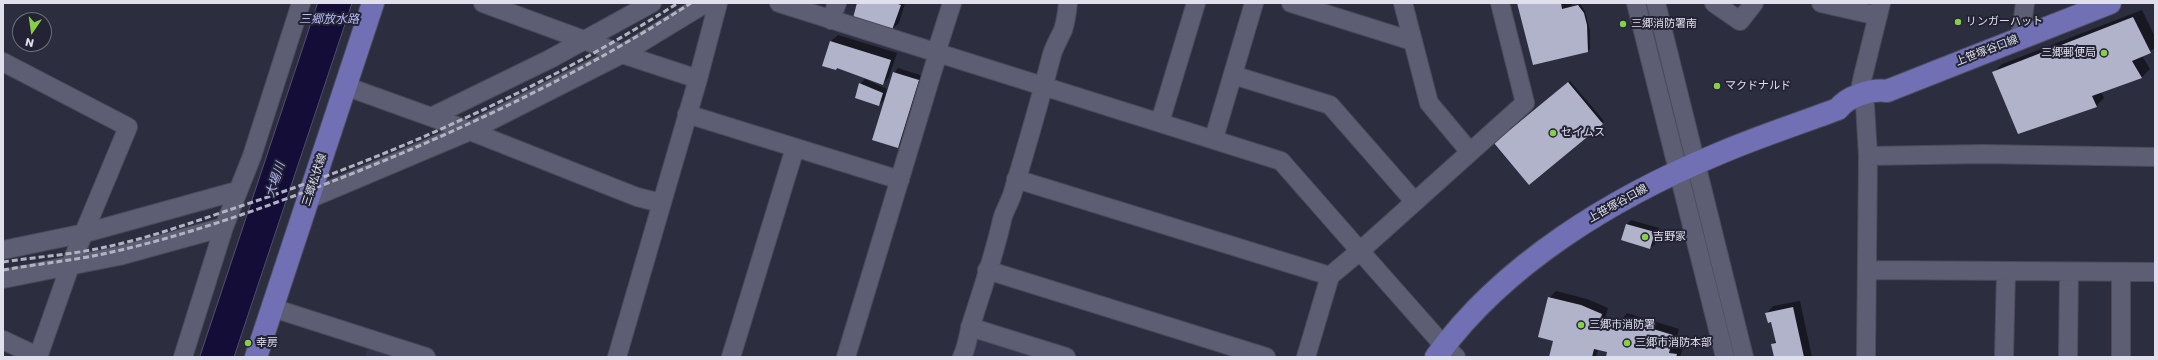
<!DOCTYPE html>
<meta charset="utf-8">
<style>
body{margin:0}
#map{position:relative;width:2158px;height:360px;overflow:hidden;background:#2c2d3f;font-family:Poppins,sans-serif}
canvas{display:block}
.frame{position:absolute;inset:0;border:4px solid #dfe0ec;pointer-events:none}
.north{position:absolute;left:12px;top:12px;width:40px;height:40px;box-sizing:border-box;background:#232335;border:1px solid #6e6f7e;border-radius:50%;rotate:193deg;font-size:11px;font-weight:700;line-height:16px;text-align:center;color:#dfe0ec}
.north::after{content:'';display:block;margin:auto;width:14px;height:18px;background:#88cf49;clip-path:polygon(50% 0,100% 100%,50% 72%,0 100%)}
</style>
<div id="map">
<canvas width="2158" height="360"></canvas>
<div class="frame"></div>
<div class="north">N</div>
</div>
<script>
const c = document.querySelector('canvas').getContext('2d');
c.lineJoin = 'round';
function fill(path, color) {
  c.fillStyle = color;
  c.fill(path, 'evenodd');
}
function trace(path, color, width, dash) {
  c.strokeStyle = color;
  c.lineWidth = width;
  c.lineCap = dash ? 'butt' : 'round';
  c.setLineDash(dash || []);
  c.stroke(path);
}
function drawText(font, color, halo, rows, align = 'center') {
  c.font = font + ' Poppins,"Noto Sans JP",sans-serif';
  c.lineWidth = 4;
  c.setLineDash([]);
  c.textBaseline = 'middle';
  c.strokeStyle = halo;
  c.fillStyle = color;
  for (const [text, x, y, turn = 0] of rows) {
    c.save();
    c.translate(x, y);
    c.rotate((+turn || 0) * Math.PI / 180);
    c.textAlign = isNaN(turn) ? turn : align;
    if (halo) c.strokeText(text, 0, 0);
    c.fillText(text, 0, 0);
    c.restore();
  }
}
fill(new Path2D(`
 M979 339 1037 357H970L974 343Z
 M369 345 407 357H365Z`), '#33344c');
const water = new Path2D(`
 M318 3H352L234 357H200Z`);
fill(water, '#130d38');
trace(water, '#504c6e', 1);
fill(new Path2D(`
 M858 3H905L899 23 892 29Z
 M1518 3H1571L1572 6 1580 4 1585 11 1590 31V49L1588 51Z
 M2142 10 2155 37V48L2142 56 2150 69 2142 77 2101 92 2104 98 2096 106 1994 72 2002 64Z
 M838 35 897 53 889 77 883 84 838 67 836 69 831 41Z
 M898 68 923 76 903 142 898 147 894 73Z
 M865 79 887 89 884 100 879 105 860 84Z
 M1570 81 1604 121 1529 184 1498 141Z
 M1631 220 1659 228 1655 244 1650 248 1622 240 1627 224Z
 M1556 291 1587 299 1608 308 1605 319 1620 322 1627 313 1679 329 1675 346 1683 348 1680 357H1607L1608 351 1598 349 1596 357H1551L1554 341 1549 298Z
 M1800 301 1812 357H1775L1772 344 1776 340 1772 321 1767 313 1773 306Z`), '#0007');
fill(new Path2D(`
 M857 3H895L901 5 892 30 853 18Z
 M1517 3H1561L1562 9 1578 5 1584 13 1587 25 1588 52 1533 65Z
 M2133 17 2151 53 2132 61 2142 78 2092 96 2097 107 2018 134 1992 72Z
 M830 41 891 60 883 85 837 68 836 70 822 66Z
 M893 72 919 80 898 148 872 140Z
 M1568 82 1603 124 1529 185 1494 143Z
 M859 83 883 93 879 106 855 98Z
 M1626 224 1655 232 1650 249 1621 240Z
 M1548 297 1581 305 1602 314 1599 325 1618 329 1620 319 1673 335 1669 353 1677 354 1676 357H1606L1607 352 1594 349 1592 357H1549L1553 341 1538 337Z
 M1793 307 1804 357H1774L1771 344 1776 343 1771 322 1768 323 1765 313Z`), '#b1b3ca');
const minor = new Path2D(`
 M483 3 622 54 698 79
 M779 3 1281 161 1360 251 1525 103 1500 3
 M1291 3 1412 41
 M1403 3 1429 103 1470 152
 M1636 3 1725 357
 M1656 3 1744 357
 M1714 3 1740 21 1754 3
 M1821 3 1878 16
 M831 20 837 3
 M2020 39 2025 3
 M936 53 952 3
 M3 62 128 127 70 266 38 357
 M1233 75 1330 105 1415 202
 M345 86 470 131 637 197 661 203
 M1863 94 1861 85 1863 76 1881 3
 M1865 105 1868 156 1866 357
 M687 114 900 180
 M431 117 550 59 652 3
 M1160 122 1196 3
 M1214 138 1254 3
 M1868 156 1983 154 2155 157
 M1016 179 1330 276
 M309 199 470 131 622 54 706 3
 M3 250 85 233 237 191
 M987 270 1266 357
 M1868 270 2155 272
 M2121 272V357
 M3 279 119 256 224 227
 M273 308 426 357
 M970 327 1066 357
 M3 340 39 357
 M183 357 224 227 252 156 301 3
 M617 357 698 79 718 3
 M731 357 795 148
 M846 357 938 53
 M962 357C967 347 968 336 971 325 982 290 994 256 1002 220 1004 211 1009 204 1012 195 1026 149 1039 104 1051 58 1053 48 1059 39 1063 30 1066 21 1067 12 1068 3
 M1306 357 1330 276 1360 251 1444 346 1456 357
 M2004 357 2006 272
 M2068 357 2069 272`);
const major = new Path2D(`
 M256 357 373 3
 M1436 357C1503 264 1614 197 1718 154 1757 137 1798 124 1838 109 1848 96 1871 89 1887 91L2110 3`);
trace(minor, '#4a4a59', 20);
trace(major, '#4a4a59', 24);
trace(minor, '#5d5e73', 18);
trace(major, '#7170b4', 22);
trace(new Path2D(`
 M3 262C35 257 69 255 101 248 147 239 196 221 241 206 393 156 542 89 678 3
 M3 270C36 264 70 261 103 254 183 237 264 208 341 178 463 130 581 74 691 3`), '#b2b3c1', 3, [6, 3]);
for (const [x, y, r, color] of [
 [1958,22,4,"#88cf49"],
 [1623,24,4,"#88cf49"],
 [2104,53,4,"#88cf49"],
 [1717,86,4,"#88cf49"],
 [1553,133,4,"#88cf49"],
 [1645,237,4,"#88cf49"],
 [1581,325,4,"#88cf49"],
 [248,343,4,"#88cf49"],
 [1627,343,4,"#88cf49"]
]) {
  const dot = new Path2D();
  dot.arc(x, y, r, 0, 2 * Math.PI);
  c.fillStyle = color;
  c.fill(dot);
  trace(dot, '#232335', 1.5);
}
drawText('11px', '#dfe0ec', '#232335', [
 ["リンガーハット",1966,22],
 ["三郷消防署南",1631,24],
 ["三郷郵便局",2096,53,"right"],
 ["マクドナルド",1725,86],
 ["セイムス",1561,133],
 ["吉野家",1653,237],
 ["三郷市消防署",1589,325],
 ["幸房",256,343],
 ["三郷市消防本部",1635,343]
], 'left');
drawText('11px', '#dfe0ec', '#232335', [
 ["上笹塚谷口線",1987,51,-21],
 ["三郷松伏線",315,180,-72],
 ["上笹塚谷口線",1618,204,-29]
]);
drawText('italic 12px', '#b6b8f5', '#232335', [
 ["三郷放水路",329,20],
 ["大場川",276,180,-72]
]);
</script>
